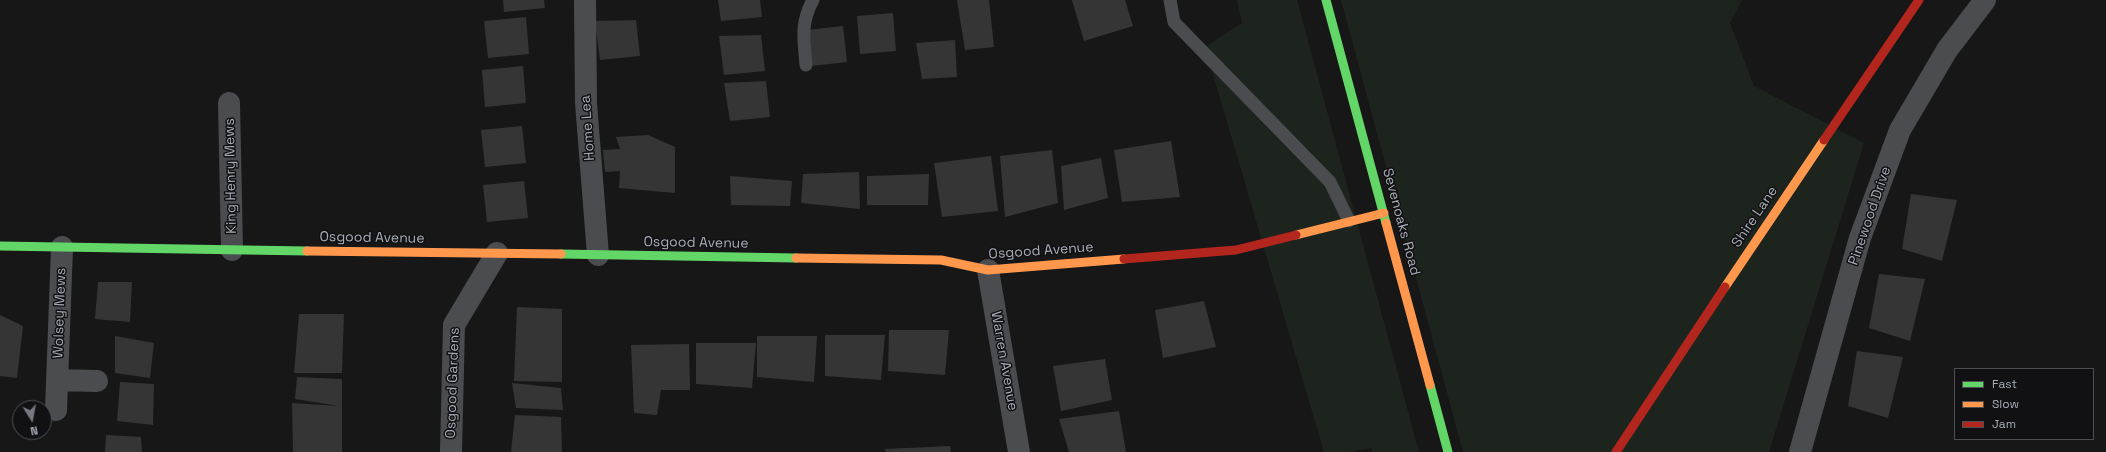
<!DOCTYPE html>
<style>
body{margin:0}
#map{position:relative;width:2106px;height:452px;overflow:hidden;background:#171717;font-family:"Space Grotesk",sans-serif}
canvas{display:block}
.legend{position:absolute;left:1954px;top:368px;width:140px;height:72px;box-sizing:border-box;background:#111113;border:1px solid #4d4f55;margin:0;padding:5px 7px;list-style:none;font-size:12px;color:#a8adb8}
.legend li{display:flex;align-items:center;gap:8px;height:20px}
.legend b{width:20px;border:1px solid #4d4f55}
.north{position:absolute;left:12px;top:400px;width:40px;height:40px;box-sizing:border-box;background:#111113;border:1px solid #4d4f55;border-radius:50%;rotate:169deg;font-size:11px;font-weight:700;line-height:16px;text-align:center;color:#a8adb8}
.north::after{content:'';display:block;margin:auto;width:14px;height:18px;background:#757880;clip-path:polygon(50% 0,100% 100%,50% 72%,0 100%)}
</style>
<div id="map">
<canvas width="2106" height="452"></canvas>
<ul class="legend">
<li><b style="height:5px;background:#63d668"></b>Fast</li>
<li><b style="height:5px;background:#ff974d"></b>Slow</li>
<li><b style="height:5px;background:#b3261e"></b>Jam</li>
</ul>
<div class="north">N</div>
</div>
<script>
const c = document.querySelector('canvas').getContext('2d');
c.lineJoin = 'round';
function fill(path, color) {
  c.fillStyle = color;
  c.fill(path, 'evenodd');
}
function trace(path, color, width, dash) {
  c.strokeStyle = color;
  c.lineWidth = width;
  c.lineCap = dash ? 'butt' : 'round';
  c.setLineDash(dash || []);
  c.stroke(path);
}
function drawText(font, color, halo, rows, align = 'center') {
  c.font = font + ' "Space Grotesk",sans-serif';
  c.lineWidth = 3;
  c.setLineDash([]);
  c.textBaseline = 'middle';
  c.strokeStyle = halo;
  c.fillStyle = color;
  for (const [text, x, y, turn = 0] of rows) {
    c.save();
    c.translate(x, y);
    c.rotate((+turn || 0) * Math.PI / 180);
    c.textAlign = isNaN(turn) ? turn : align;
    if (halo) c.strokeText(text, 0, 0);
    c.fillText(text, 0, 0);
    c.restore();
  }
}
fill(new Path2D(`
 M1237 0H1297L1419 452H1372L1371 448 1350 452H1324L1205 47 1242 23Z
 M1341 0H1742L1730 23 1754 86 1864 143 1769 452H1463Z`), '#1d241e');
fill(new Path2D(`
 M503 0H544L545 8 504 12Z
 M718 0H760L762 17 721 21Z
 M957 0H989L994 47 965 50Z
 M1072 0H1125L1133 26 1084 41Z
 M893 13 896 51 860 54 857 16Z
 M526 17 529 54 488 58 484 21Z
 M636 20 640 56 600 60 595 21Z
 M843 26 847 62 811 66 807 30Z
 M761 35 765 71 724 75 719 36Z
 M955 40 957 77 922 79 916 43Z
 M523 66 526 103 485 107 482 70Z
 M766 81 770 117 730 121 724 83Z
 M522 126 526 163 485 167 481 130Z
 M648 135 675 147V193L619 188 620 171 605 172 603 150 620 149 616 137Z
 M1171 141 1180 197 1122 202 1114 150Z
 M1052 150 1058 203 1005 217 1000 156Z
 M991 156 998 211 942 217 934 163Z
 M1101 158 1108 198 1064 210 1061 166Z
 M859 172 860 209 801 203 803 174Z
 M929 174 928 205H867V176Z
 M730 176 792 181 790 206 731 205Z
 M524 181 528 218 487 222 483 185Z
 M1911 194 1957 200 1942 261 1902 249Z
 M1879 274 1925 279 1910 341 1869 328Z
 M98 282H132L130 322 95 319Z
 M1204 301 1216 347 1163 358 1155 310Z
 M517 307 562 309V382L514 381Z
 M299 314H344L342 373H294Z
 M0 315 23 326 17 378 0 376Z
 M889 330H949L945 375 888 371Z
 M825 335H885L881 380 825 376Z
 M115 336 154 343 150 378 115 373Z
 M757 336H817L814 382 757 377Z
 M696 343H756L752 388 696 384Z
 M689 344 690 390H661L657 415 634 413 631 345Z
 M1857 351 1903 357 1888 418 1848 406Z
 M1105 359 1112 400 1061 411 1053 366Z
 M297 377 342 379V452H293L292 403 339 406 295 399Z
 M120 382 154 384 153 425 117 421Z
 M512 383 561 388 563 410 516 408Z
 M1119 411 1126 452H1069L1059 419Z
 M515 415 561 417 562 452H511Z
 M106 435 141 437 142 452H105Z
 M950 446 951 452H886L885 449Z`), '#353536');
trace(new Path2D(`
 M1170 0 1174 22 1330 182 1349 221
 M806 65C804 39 800 24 813 0`), '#4b4c50', 13);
trace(new Path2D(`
 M585 0 586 103 598 255
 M229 103 232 250
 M988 270 1019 452
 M58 380 97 381
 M56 410 62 247
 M451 452 454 325 497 253
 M1800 452 1860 238 1900 130 1947 50 1985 0`), '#4b4c50', 22);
trace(new Path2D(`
 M1326 0 1386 223
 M0 246 307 251
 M561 254 796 258
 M1430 385 1448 452`), '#63d668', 9);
trace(new Path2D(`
 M1386 223 1430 385
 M1296 235 1384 213
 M307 251 561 254
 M796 258 941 260 988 270 1124 259
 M1725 287 1824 140`), '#ff974d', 9);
trace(new Path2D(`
 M1824 140 1919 0
 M1124 259 1236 250 1296 235
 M1616 452 1725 287`), '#b3261e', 9);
drawText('14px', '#a8adb8', '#111113', [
 ["Home Lea",588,128,-94],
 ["King Henry Mews",231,176,-91],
 ["Pinewood Drive",1870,216,-71],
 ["Shire Lane",1755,217,-56],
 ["Sevenoaks Road",1401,222,75],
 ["Osgood Avenue",372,238,1],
 ["Osgood Avenue",696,243,1],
 ["Osgood Avenue",1041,251,-4],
 ["Wolsey Mews",60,313,-88],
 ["Warren Avenue",1004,361,80],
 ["Osgood Gardens",453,383,-88]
]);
</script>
